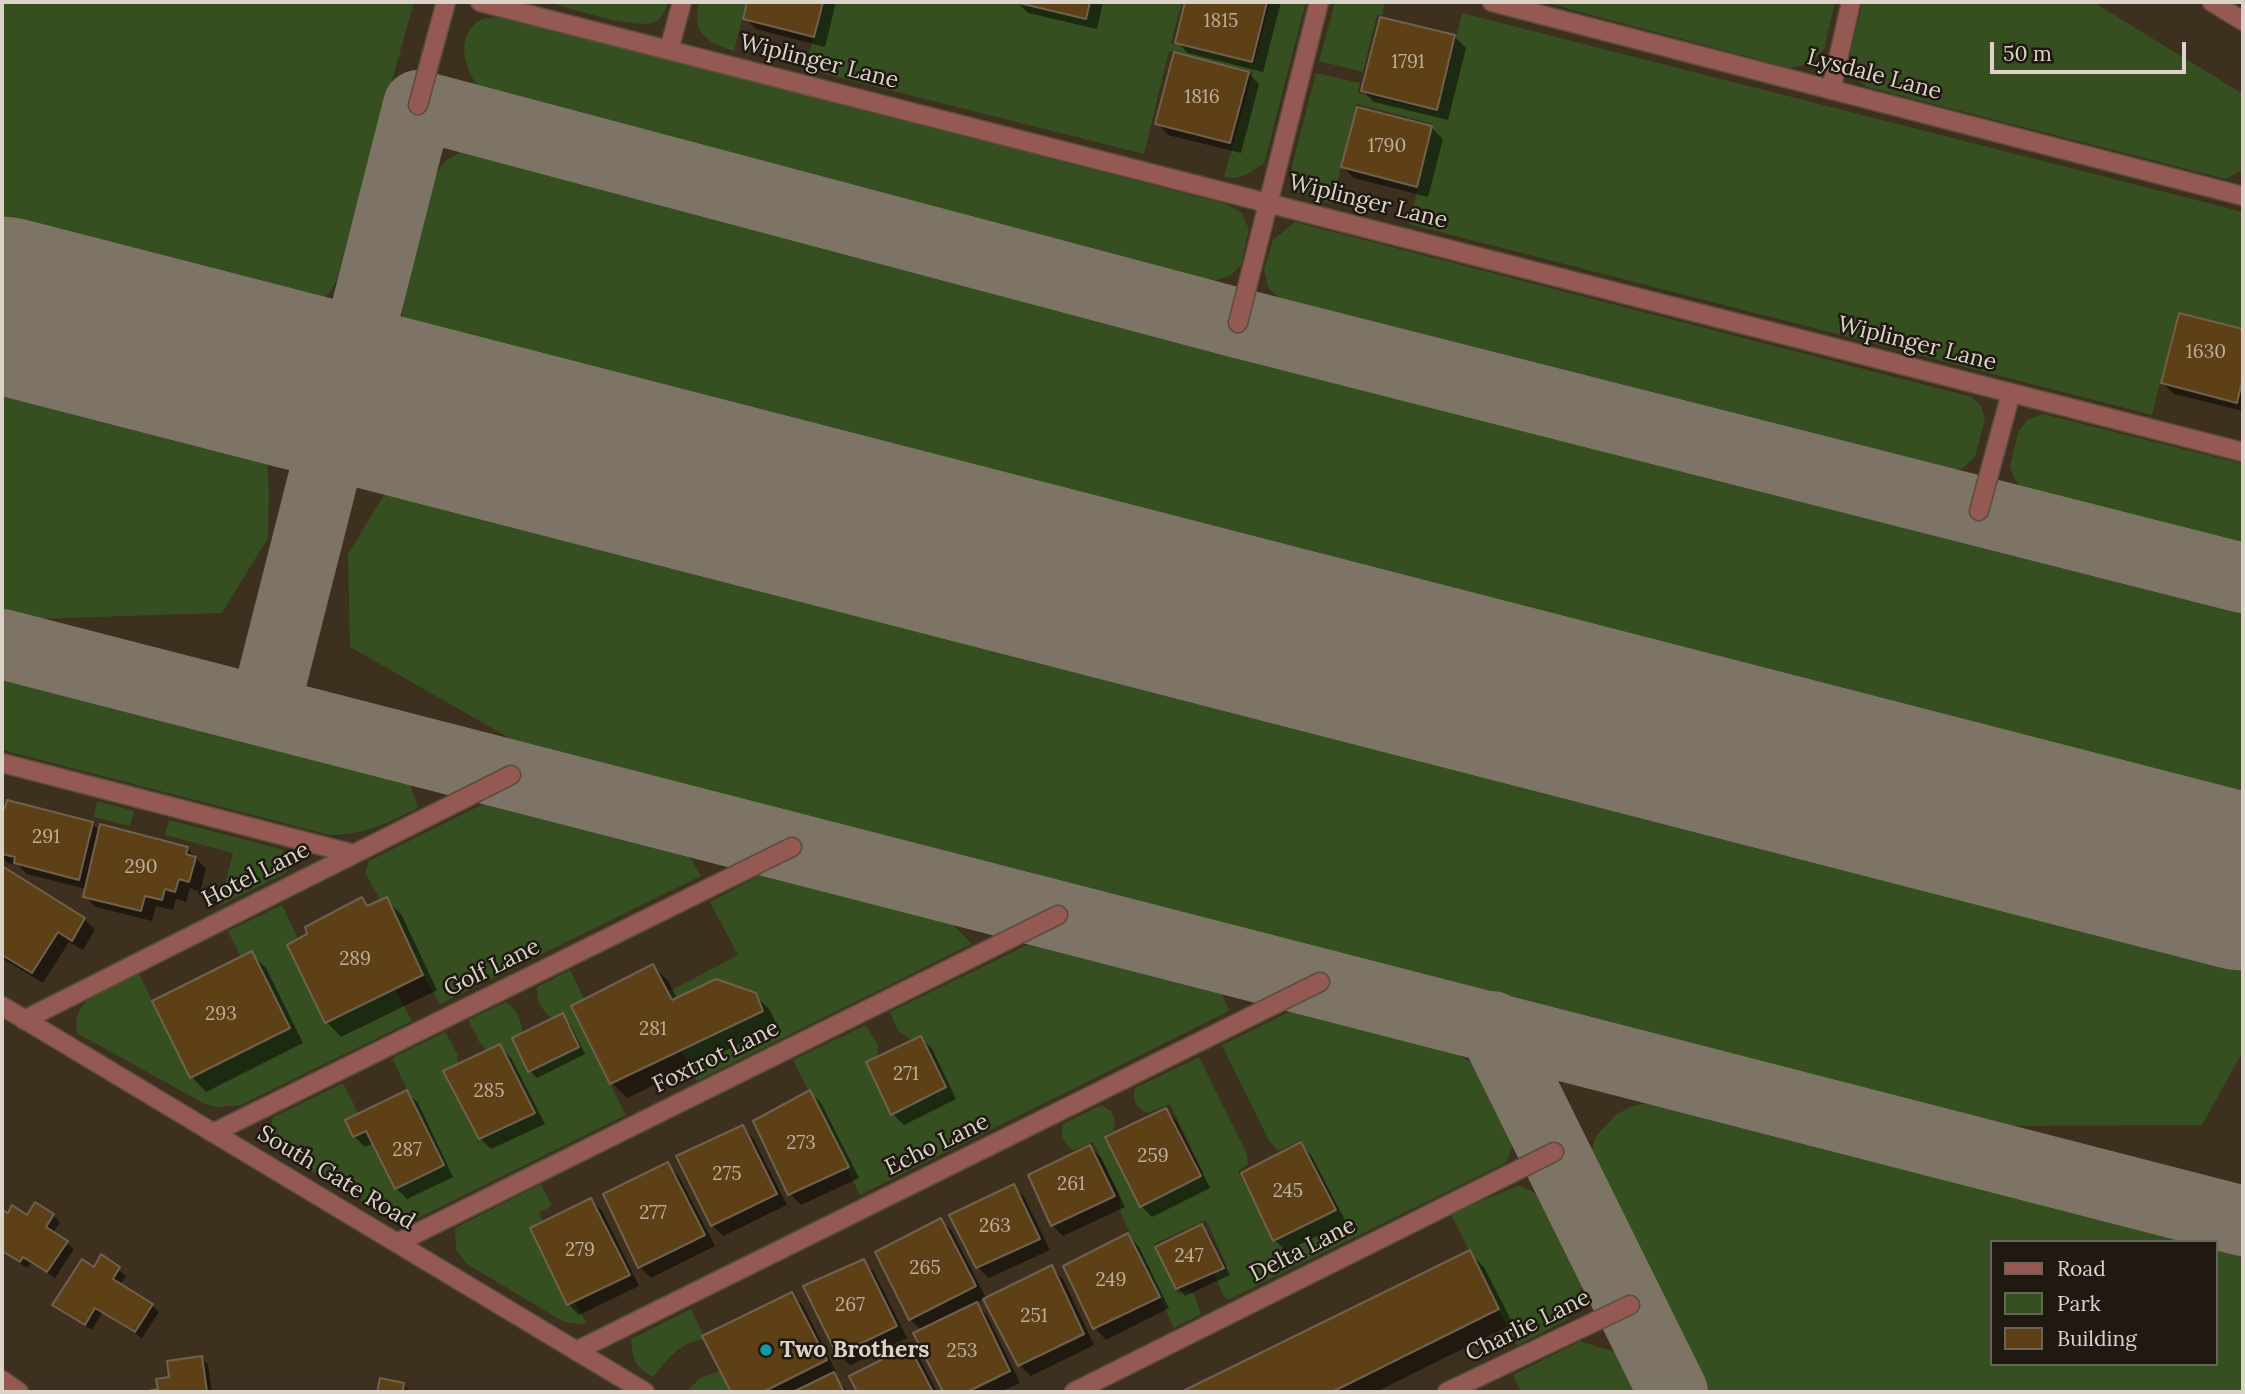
<!DOCTYPE html>
<style>
body{margin:0}
#map{position:relative;width:2245px;height:1394px;overflow:hidden;background:#3d301f;font-family:Lora,serif}
canvas{display:block}
.frame{position:absolute;inset:0;border:4px solid #dbd3c8;pointer-events:none}
.legend{position:absolute;left:1990px;top:1240px;width:228px;height:126px;box-sizing:border-box;background:#1f1911;border:2px solid #6a635a;margin:0;padding:9px 12px;list-style:none;font-size:21px;color:#dbd3c8}
.legend li{display:flex;align-items:center;gap:14px;height:35px}
.legend b{width:35px;border:2px solid #6a635a}
.scale{position:absolute;left:1990px;top:42px;width:196px;height:32px;box-sizing:border-box;border:4px solid #dbd3c8;border-top:0;padding-left:9px;font-size:21px;line-height:24px;white-space:nowrap;color:#dbd3c8;-webkit-text-stroke:5px #1f1911;paint-order:stroke}
</style>
<div id="map">
<canvas width="2245" height="1394"></canvas>
<div class="frame"></div>
<ul class="legend">
<li><b style="height:9px;background:#945953"></b>Road</li>
<li><b style="height:19px;background:#354f20"></b>Park</li>
<li><b style="height:19px;background:#5d4016"></b>Building</li>
</ul>
<div class="scale">50 m</div>
</div>
<script>
const c = document.querySelector('canvas').getContext('2d');
c.lineJoin = 'round';
function fill(path, color) {
  c.fillStyle = color;
  c.fill(path, 'evenodd');
}
function trace(path, color, width, dash) {
  c.strokeStyle = color;
  c.lineWidth = width;
  c.lineCap = dash ? 'butt' : 'round';
  c.setLineDash(dash || []);
  c.stroke(path);
}
function drawText(font, color, halo, rows, align = 'center') {
  c.font = font + ' Lora,serif';
  c.lineWidth = 5;
  c.setLineDash([]);
  c.textBaseline = 'middle';
  c.strokeStyle = halo;
  c.fillStyle = color;
  for (const [text, x, y, turn = 0] of rows) {
    c.save();
    c.translate(x, y);
    c.rotate((+turn || 0) * Math.PI / 180);
    c.textAlign = isNaN(turn) ? turn : align;
    if (halo) c.strokeText(text, 0, 0);
    c.fillText(text, 0, 0);
    c.restore();
  }
}
fill(new Path2D(`
 M2 2H414L336 282 323 302 299 311 265 313 2 245Z
 M548 2H668C667 8 663 17 657 21 639 32 570 8 548 2Z
 M699 2H746L734 51C706 42 691 33 699 2Z
 M823 2H1182L1171 43 1254 64 1270 2H1306L1264 163C1252 172 1240 181 1224 177L1253 72 1169 51 1144 154 805 69Z
 M1335 2H1385L1382 16 1377 15 1363 72 1319 61Z
 M1543 2H1542H1835L1824 49 1809 64 1790 68Z
 M1863 2H2093L2243 94V169L2226 179 1867 87 1853 76 1850 52Z
 M1462 13 2243 212V329L2178 312 2152 415 1409 224 1433 124 1357 104 1332 204 1299 193 1294 181 1292 166 1316 73 1360 83 1358 93 1437 112Z
 M502 17 1226 204 1241 212 1249 229 1241 265 1230 276 1210 282 508 102C500 99 489 97 483 91 464 74 454 36 480 20 486 17 495 18 502 17Z
 M489 149 2218 595 2243 609V817L452 360C438 353 412 341 405 326 393 301 425 181 444 163 457 150 473 151 489 149Z
 M1295 222 1972 397 1981 406 1985 419 1975 457 1964 467 1951 473 1283 301 1268 288 1264 269 1273 240Z
 M2 369 256 434 267 447 269 495 268 538 222 613 30 619 2 611Z
 M2043 414 2243 464V548L2026 492 2015 480 2010 467 2018 432 2027 420Z
 M404 472 2243 946V1051L2202 1125 2006 1126 518 743 350 647 348 554 395 477Z
 M2 674 180 723 409 781 418 808C385 824 368 834 330 835L2 750Z
 M97 801 134 811 130 826 94 817Z
 M487 802 687 852 701 876 440 1004 365 873 369 861Z
 M169 820 281 849C290 855 289 864 286 873L219 906 233 853 165 835Z
 M767 871 947 919 972 944 697 1081 681 1050 763 1010 756 993 716 979 672 1000 668 992 738 955 710 902Z
 M282 905 298 939 287 946 325 1023 395 989 412 1021 241 1105 217 1107 205 1104 77 1033C71 995 111 988 139 974L190 1078 289 1028 252 952 241 957 228 931Z
 M1035 941 1220 988 1229 1011 860 1195 793 1060 866 1025 878 1045 877 1057 866 1063 892 1114 946 1087 921 1036 912 1040 898 1031 890 1012Z
 M570 970 584 999 571 1006 626 1115 416 1219H394L384 1215 275 1148 270 1130 273 1117 343 1083 358 1113 345 1120 353 1137 366 1131 395 1189 443 1165 392 1058 445 1032 457 1053 458 1064 443 1072 479 1139 535 1113 500 1045 487 1051 480 1043 468 1020 506 1002C517 1010 521 1019 523 1033L512 1039 528 1071 579 1047 562 1013 552 1018C541 1010 536 1000 537 987Z
 M1295 1009 1447 1048 1473 1063 1516 1132 1507 1162 1228 1300 1223 1295 1214 1273 1227 1266 1206 1220 1154 1244 1178 1294 1189 1289 1195 1296 1201 1314 1174 1328 1121 1214 1119 1194 1093 1142 1073 1150C1063 1143 1060 1135 1063 1124L1101 1105 1111 1111 1115 1120 1113 1131 1104 1136 1140 1207 1204 1174 1170 1104 1147 1113C1135 1107 1133 1102 1135 1088L1199 1057 1247 1154 1248 1164 1238 1171 1274 1242 1338 1210 1301 1140 1278 1151 1269 1141 1222 1045Z
 M1654 1102 2200 1242H1991V1364H2215V1246L2243 1253V1392H1699L1593 1177 1589 1159 1596 1136 1617 1114 1633 1106Z
 M541 1184 552 1206 539 1212 543 1222 530 1229 567 1304 574 1301 586 1323 578 1324 564 1322 467 1264 456 1250 455 1228Z
 M1519 1185 1549 1200 1587 1274 1568 1319 1517 1346 1451 1214Z
 M691 1309 704 1336V1340C681 1340 666 1361 653 1377 634 1366 633 1360 631 1339Z
 M1580 1341 1627 1356 1646 1392H1521L1513 1375Z
 M720 1371 731 1392H686L699 1379Z`), '#354f20');
fill(new Path2D(`
 M749 2H836L825 47 756 29 745 18Z
 M1017 2H1103L1097 29 1028 13Z
 M1187 2H1281L1263 72 1188 53 1177 42Z
 M1455 37 1466 48 1448 120 1374 102 1363 91Z
 M1248 73 1259 84 1241 153 1168 135 1157 123Z
 M1432 128 1443 139 1428 197 1354 178 1343 167Z
 M2180 315 2243 331V411L2174 394 2163 383Z
 M2 809 92 824 100 831 187 848 206 869 200 892 190 888 186 902 176 899 173 910 156 906 152 921 96 907 85 896 86 889 27 874 18 865 8 863 2 857Z
 M2 868 84 919 95 930 83 950 69 942 43 983 2 958Z
 M362 899 370 906 386 900 401 914 437 990 341 1037 327 1022 289 946Z
 M251 953 266 968 303 1043 206 1092 192 1077Z
 M653 966 668 981 678 1000 755 995 770 1010 777 1026 627 1098 612 1083Z
 M562 1015 569 1022 585 1054 537 1078 530 1071Z
 M921 1038 932 1049 956 1099 904 1125 893 1114Z
 M500 1047 511 1058 545 1124 491 1149 480 1138Z
 M407 1092 418 1103 453 1177 407 1199 396 1188 374 1143 365 1147 354 1136Z
 M810 1092 821 1103 859 1178 801 1205 790 1194Z
 M1166 1110 1177 1122 1210 1188 1152 1217 1141 1206Z
 M742 1127 753 1138 787 1205 723 1236 712 1225Z
 M1300 1144 1311 1155 1346 1222 1286 1251 1275 1240Z
 M1090 1147 1101 1158 1125 1207 1063 1236 1052 1225Z
 M667 1164 678 1175 715 1246 651 1278 640 1267Z
 M1013 1186 1024 1197 1050 1250 989 1278 978 1267Z
 M591 1200 602 1211 639 1286 579 1315 568 1304Z
 M2 1212 8 1216 27 1217 53 1215 60 1222 53 1233 74 1249 55 1278 31 1263 27 1268 2 1252Z
 M941 1220 952 1231 987 1300 1051 1268 1063 1279 1094 1345 1031 1376 1019 1365 985 1298 975 1303 987 1315 1020 1383 1000 1392H945L916 1334 922 1331 910 1319Z
 M1202 1226 1209 1234 1230 1275 1185 1296 1178 1288 1157 1248Z
 M1128 1235 1139 1247 1169 1308 1106 1340 1095 1328 1065 1266Z
 M1469 1252 1484 1267 1513 1324 1376 1392H1185Z
 M102 1257 126 1276 120 1285 152 1305 159 1312 142 1338 102 1313 92 1330 62 1312 55 1305 94 1269Z
 M863 1261 874 1272 907 1338 850 1365 839 1354Z
 M791 1294 803 1305 836 1372 833 1374 848 1392H733L705 1337Z
 M909 1348 920 1359 937 1392H859L851 1377Z
 M201 1357 208 1365 212 1392H146L160 1390Z
 M381 1380 404 1385 411 1392H379Z`), '#0007');
trace(new Path2D(`
 M2 644 2243 1221
 M264 711 418 105 1238 323 2243 578
 M1492 1026 1673 1392`), '#7e7465', 70);
trace(new Path2D(`
 M2 305 2243 882`), '#7e7465', 177);
const building = new Path2D(`
 M747 2H823L814 37 743 19Z
 M1015 2H1090L1086 19Z
 M1185 2H1267L1252 62 1175 43Z
 M1380 17 1455 35 1437 110 1361 91Z
 M1174 52 1249 72 1230 143 1155 124Z
 M1357 107 1432 126 1417 187 1341 167Z
 M2179 313 2243 329V377L2237 403 2161 383Z
 M7 800 93 822 79 880 14 863 15 857 2 854V807L5 808Z
 M100 824 188 847 186 854 196 857 189 882 179 879 175 892 165 889 162 900 145 896 141 911 83 897Z
 M2 866 85 918 72 941 58 932 32 973 2 955Z
 M362 897 367 906 387 897 423 975 325 1023 287 945 307 934 305 927Z
 M252 951 290 1028 190 1078 152 1001Z
 M653 964 672 1000 716 979 756 993 763 1011 610 1084 571 1006Z
 M563 1013 579 1047 528 1072 512 1038Z
 M921 1036 946 1087 891 1115 866 1062Z
 M500 1044 535 1113 479 1139 443 1071Z
 M407 1090 444 1165 395 1189 366 1131 353 1137 345 1120Z
 M810 1090 849 1167 788 1195 753 1121Z
 M1166 1108 1201 1176 1140 1207 1105 1137Z
 M743 1125 777 1194 711 1226 676 1156Z
 M1301 1142 1336 1210 1273 1241 1241 1173Z
 M1090 1145 1115 1196 1051 1226 1028 1175Z
 M668 1162 705 1235 638 1268 603 1194Z
 M1014 1184 1040 1239 976 1268 949 1215Z
 M591 1198 630 1275 567 1305 530 1228Z
 M35 1202 54 1214 46 1227 68 1241 47 1272 23 1257 20 1262 2 1251V1210L8 1213 12 1205 27 1215Z
 M941 1218 976 1286 909 1320 875 1252Z
 M1202 1224 1224 1268 1176 1289 1155 1247Z
 M1128 1233 1160 1297 1093 1329 1063 1266Z
 M1470 1250 1499 1309 1332 1392H1181Z
 M101 1254 120 1267 113 1279 153 1304 135 1332 95 1308 85 1325 52 1305 82 1259 94 1267Z
 M864 1259 897 1326 837 1355 803 1286Z
 M1052 1265 1084 1334 1018 1366 983 1299Z
 M792 1292 827 1360 763 1392H731L702 1336Z
 M977 1302 1010 1371 967 1392H943L913 1333Z
 M909 1346 933 1392H857L849 1376Z
 M202 1356 207 1392H144L158 1389 156 1379 169 1377 167 1361Z
 M834 1372 844 1392H793Z
 M380 1378 404 1383 403 1392H377Z`);
fill(building, '#5d4016');
trace(building, '#70614f', 2);
const minor = new Path2D(`
 M480 2 2243 452
 M1492 2 2243 196
 M2212 2 2243 21
 M669 50 682 2
 M1831 90 1851 2
 M418 105 446 2
 M1238 323 1319 2
 M1979 511 2011 393
 M2 763 354 854
 M2 1006 645 1392
 M24 1020 511 775
 M213 1133 792 847
 M397 1243 1058 915
 M576 1351 1320 982
 M2 1380 19 1392
 M1074 1392 1554 1152
 M1447 1392 1630 1305`);
trace(minor, '#594d3d', 21);
trace(minor, '#945953', 18);
for (const [x, y, r, color] of [
 [766,1350,7,"#0f9aa8"]
]) {
  const dot = new Path2D();
  dot.arc(x, y, r, 0, 2 * Math.PI);
  c.fillStyle = color;
  c.fill(dot);
  trace(dot, '#1f1911', 2.5);
}
drawText('19px', '#bcae9c', null, [
 ["1815",1221,22],
 ["1791",1408,63],
 ["1816",1202,98],
 ["1790",1387,147],
 ["1630",2206,353],
 ["291",46,838],
 ["290",141,868],
 ["289",355,960],
 ["293",221,1015],
 ["281",653,1030],
 ["271",906,1075],
 ["285",489,1092],
 ["273",801,1144],
 ["287",407,1151],
 ["259",1153,1157],
 ["275",727,1175],
 ["261",1071,1185],
 ["245",1288,1192],
 ["277",653,1214],
 ["263",995,1227],
 ["279",580,1251],
 ["247",1189,1257],
 ["265",925,1269],
 ["249",1111,1281],
 ["267",850,1306],
 ["251",1034,1317],
 ["253",962,1352]
]);
drawText('23px', '#dbd3c8', '#1f1911', [
 ["Wiplinger Lane",819,62,14],
 ["Lysdale Lane",1874,75,15],
 ["Wiplinger Lane",1368,202,14],
 ["Wiplinger Lane",1917,344,14],
 ["Hotel Lane",256,875,-27],
 ["Golf Lane",492,968,-26],
 ["Foxtrot Lane",716,1057,-26],
 ["Echo Lane",937,1145,-26],
 ["South Gate Road",336,1178,31],
 ["Delta Lane",1303,1250,-27],
 ["Charlie Lane",1528,1326,-26]
]);
drawText('bold 23px', '#dbd3c8', '#1f1911', [
 ["Two Brothers",780,1350]
], 'left');
</script>
